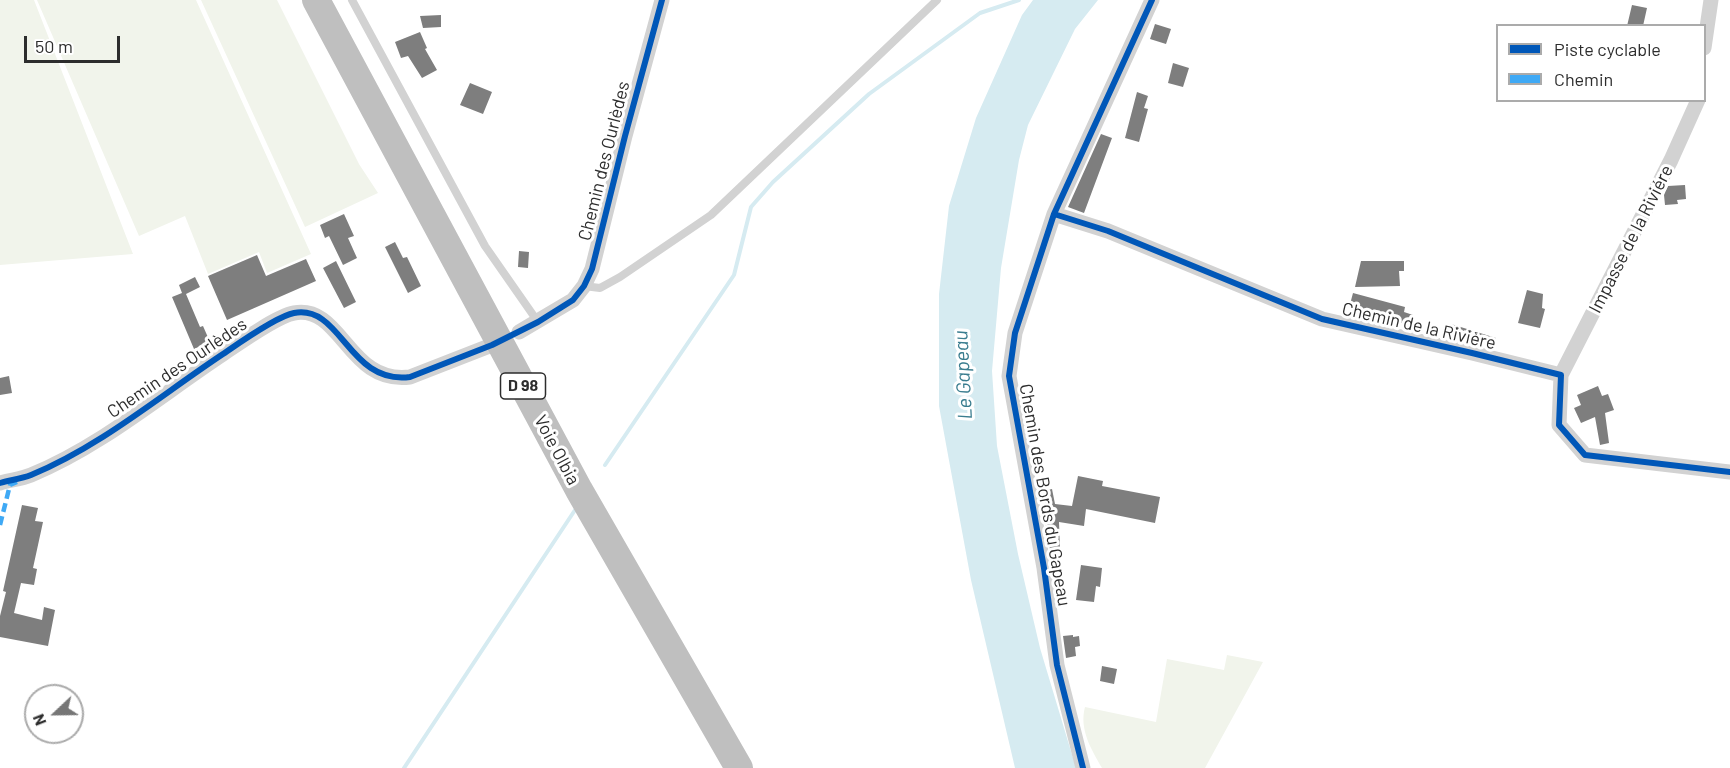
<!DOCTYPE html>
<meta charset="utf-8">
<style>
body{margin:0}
#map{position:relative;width:1730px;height:768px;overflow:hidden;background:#fff;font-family:Barlow,sans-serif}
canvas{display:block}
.legend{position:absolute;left:1496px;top:24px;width:210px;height:78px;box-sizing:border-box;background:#fff;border:2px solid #ababab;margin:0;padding:8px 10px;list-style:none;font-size:18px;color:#2d2d2d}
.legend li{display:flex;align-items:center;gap:12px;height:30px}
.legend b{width:30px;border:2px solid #ababab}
.north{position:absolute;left:24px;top:684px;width:60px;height:60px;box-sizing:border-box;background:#fff;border:2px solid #ababab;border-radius:50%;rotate:248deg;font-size:16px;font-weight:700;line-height:24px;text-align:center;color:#2d2d2d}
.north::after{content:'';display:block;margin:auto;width:21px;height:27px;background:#767676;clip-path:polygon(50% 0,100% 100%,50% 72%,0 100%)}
.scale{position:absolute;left:24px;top:36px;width:96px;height:27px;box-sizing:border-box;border:3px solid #2d2d2d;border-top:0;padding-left:8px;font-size:18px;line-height:21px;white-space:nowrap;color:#2d2d2d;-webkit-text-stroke:4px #fff;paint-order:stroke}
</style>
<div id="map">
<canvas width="1730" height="768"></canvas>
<ul class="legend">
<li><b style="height:8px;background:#0057b8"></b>Piste cyclable</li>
<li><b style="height:8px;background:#3fa9f5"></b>Chemin</li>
</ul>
<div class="north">N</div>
<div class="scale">50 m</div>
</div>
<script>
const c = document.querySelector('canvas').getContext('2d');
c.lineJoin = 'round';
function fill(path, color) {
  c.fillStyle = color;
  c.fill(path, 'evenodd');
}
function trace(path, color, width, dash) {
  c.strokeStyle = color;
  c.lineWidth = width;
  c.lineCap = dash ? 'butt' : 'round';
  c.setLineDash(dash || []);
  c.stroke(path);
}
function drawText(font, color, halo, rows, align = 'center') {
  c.font = font + ' Barlow,sans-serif';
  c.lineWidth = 6;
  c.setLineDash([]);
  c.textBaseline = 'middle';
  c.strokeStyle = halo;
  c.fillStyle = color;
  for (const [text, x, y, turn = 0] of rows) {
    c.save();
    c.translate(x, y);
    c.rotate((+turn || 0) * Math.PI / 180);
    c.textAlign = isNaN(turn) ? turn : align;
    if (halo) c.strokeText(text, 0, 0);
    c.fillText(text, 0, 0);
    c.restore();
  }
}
fill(new Path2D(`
 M0 0H34L133 254 0 265Z
 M37 0H196L311 254 267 273 259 252 208 274 185 216 139 236Z
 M201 0H277L359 164 378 193 305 227Z
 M1227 655 1263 662 1205 768H1102C1091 749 1079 729 1085 707L1156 722 1167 659 1224 670Z`), '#f1f4eb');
fill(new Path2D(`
 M1033 0H1098L1075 29 1028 125 1019 160 1001 268 992 371 997 446 1018 554 1040 648 1076 768H1015L971 580 939 406V294L949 206 976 118 1022 15Z`), '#d6ebf1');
trace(new Path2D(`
 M605 465 734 275 751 207 773 182 869 94 980 13 1019 0
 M404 768 575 510`), '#d6ebf1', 4);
fill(new Path2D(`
 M1632 5 1647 8 1643 26H1627Z
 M441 15V27L423 28 420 16Z
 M1155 24 1171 29 1166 44 1150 39Z
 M420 32 427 48 425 49 437 70 422 78 408 56 401 58 395 42Z
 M1173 63 1189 68 1183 87 1168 83Z
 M470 83 492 92 483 114 460 105Z
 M1137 92 1148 96 1144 108 1148 109 1139 142 1125 138Z
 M1101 134 1112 138 1084 213 1068 207Z
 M1685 185 1686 199 1677 200 1678 204 1665 205 1664 195 1668 186Z
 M344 214 354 236 348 238 357 258 343 265 329 236 325 238 320 225Z
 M395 242 403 258 407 257 421 286 408 293 385 247Z
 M519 251 529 252 528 268 518 267Z
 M257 255 266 276 306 259 316 281 227 320 208 276Z
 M336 261 356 302 344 308 323 268Z
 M1361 261H1404V271H1399L1400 286 1355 287Z
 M195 277 200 287 186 294 200 327 203 326 210 342 194 349 172 297 182 293 179 285Z
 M1527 290 1543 294 1542 308 1545 309 1540 328 1518 323Z
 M1353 293 1405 307 1404 312 1413 315 1409 325 1349 308Z
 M1451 324 1496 338 1494 347 1448 333Z
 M9 376 12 393 0 395V378Z
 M1598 386 1602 396 1608 394 1614 410 1605 413 1609 443 1600 445 1595 417 1581 423 1574 408 1581 405 1577 395Z
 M1078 476 1103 481 1102 486 1160 497 1155 523 1086 509 1084 526 1059 522 1061 579H1055L1040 492 1052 489 1055 504 1072 506Z
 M22 505 38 508 35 521 43 522 33 568 37 569 34 585 21 583 14 613 42 620 44 607 55 610 48 646 0 637V616L6 592 3 591Z
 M1081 565 1102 568 1100 587 1096 586 1094 602 1076 600Z
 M1073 635V637L1079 636 1080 646 1075 647 1076 656 1066 658 1063 636Z
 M1102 666 1117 669 1114 684 1100 681Z`), '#7e7e7e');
trace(new Path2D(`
 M352 0 485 246 538 322
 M584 286 600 288 620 277 711 215 937 0`), '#d2d2d2', 8);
trace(new Path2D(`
 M1704 48 1711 0
 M1054 214 1108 231 1322 319 1472 353 1561 375 1559 425 1585 455 1730 472
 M519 332 573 300 584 286 592 269 625 136 662 0
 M1561 375 1671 160 1698 100
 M0 483C10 480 21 479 31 475 101 446 161 395 223 354 239 343 277 316 294 313 342 304 348 385 410 377L492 345
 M1083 768 1057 665 1044 568 1009 376 1015 333 1054 214 1152 0`), '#d2d2d2', 15);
trace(new Path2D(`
 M316 0 579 490 739 768`), '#bfbfbf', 28);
trace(new Path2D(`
 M0 525 10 485 17 482`), '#3fa9f5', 4.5, [9, 4.5]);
trace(new Path2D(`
 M1054 214 1108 231 1322 319 1472 353 1561 375 1559 425 1585 455 1730 472
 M0 483C10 480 21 479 31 475 101 446 161 395 223 354 239 343 277 316 294 313 342 304 348 385 410 377L492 345 538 322 573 300 584 286 592 269 625 136 662 0
 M1083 768 1057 665 1044 568 1009 376 1015 333 1054 214 1152 0`), '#0057b8', 6);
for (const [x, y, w] of [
 [523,386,45]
]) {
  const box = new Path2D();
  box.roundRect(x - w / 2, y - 13, w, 26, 4.5);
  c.fillStyle = '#fff';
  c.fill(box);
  trace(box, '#2d2d2d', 1.5);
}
drawText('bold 16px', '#2d2d2d', null, [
 ["D 98",523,386]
]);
drawText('18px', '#2d2d2d', '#fff', [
 ["Chemin des Ourlèdes",604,161,-76],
 ["Impasse de la Riviére",1631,239,-63],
 ["Chemin de la Rivière",1419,326,13],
 ["Chemin des Ourlèdes",177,368,-34],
 ["Voie Olbia",557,450,62],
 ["Chemin des Bords du Gapeau",1045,495,80]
]);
drawText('italic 20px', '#3a7d8f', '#fff', [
 ["Le Gapeau",963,375,-93]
]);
</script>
